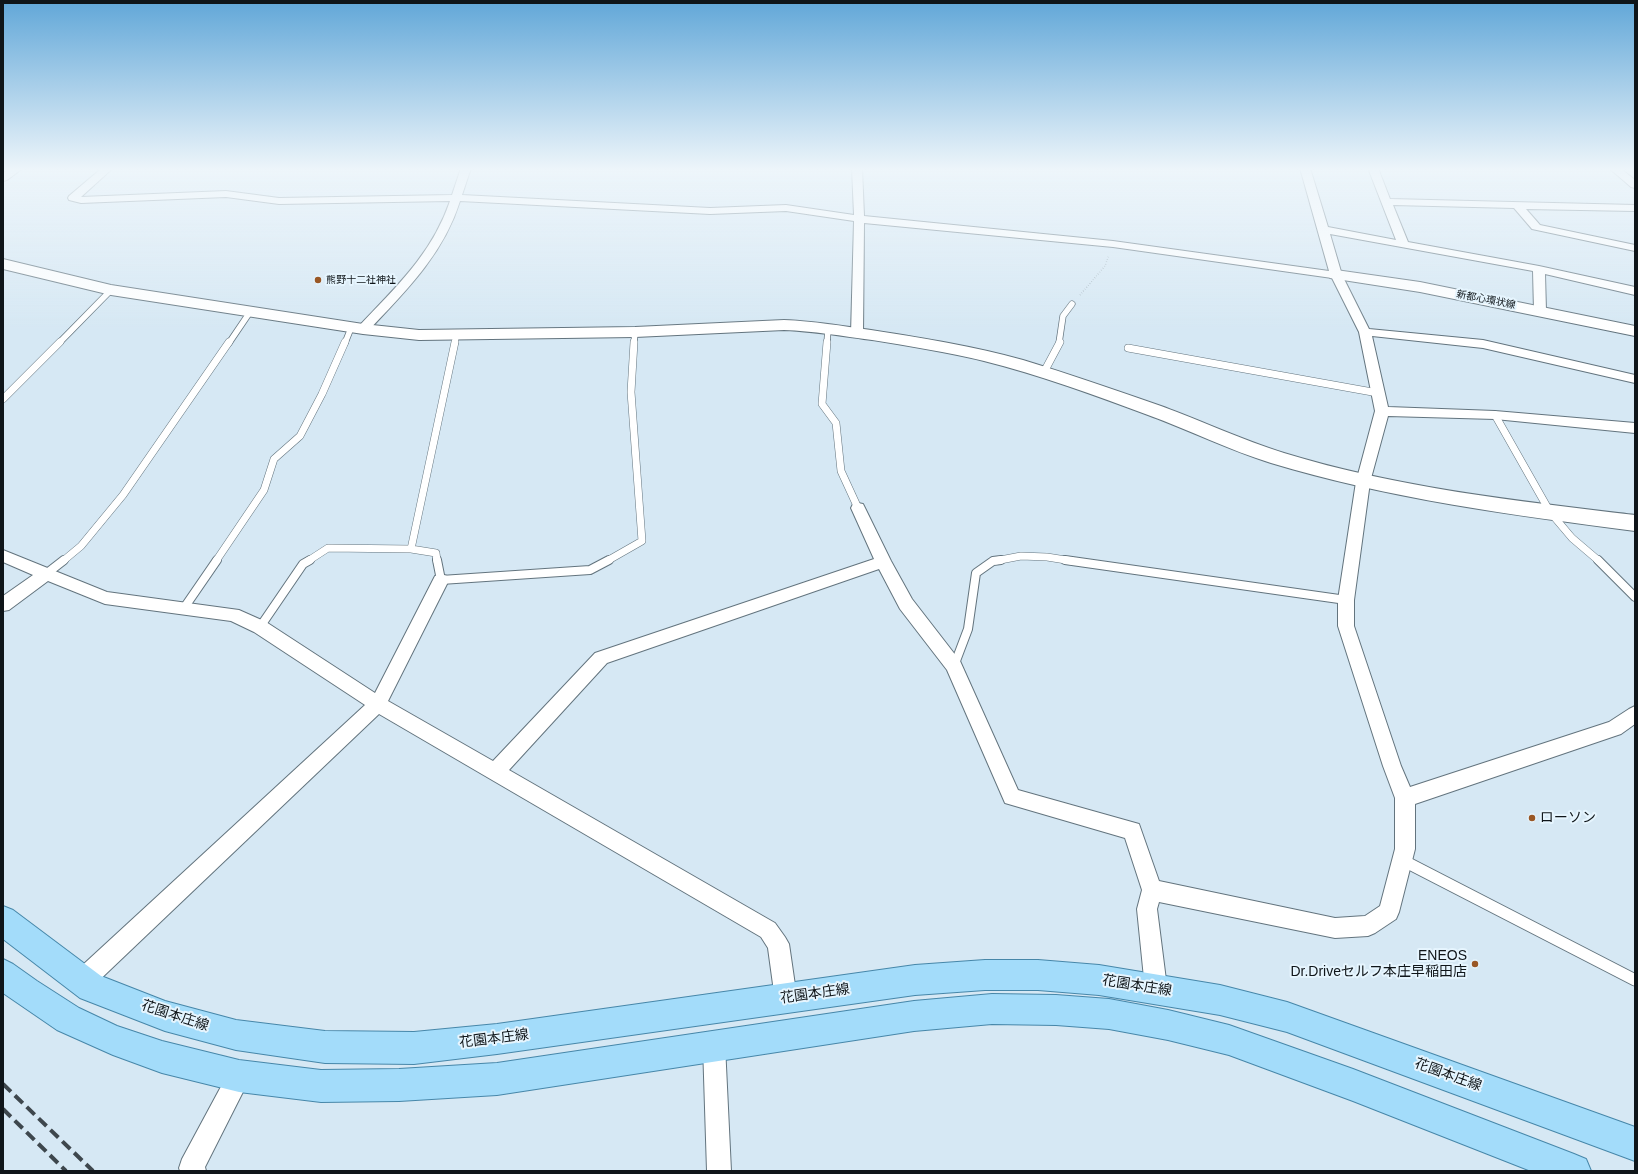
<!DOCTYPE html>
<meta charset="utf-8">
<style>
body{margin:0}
#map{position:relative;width:1638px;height:1174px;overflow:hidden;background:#d6e8f4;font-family:Arial,sans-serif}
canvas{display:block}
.frame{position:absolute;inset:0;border:4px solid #0f1519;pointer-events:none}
</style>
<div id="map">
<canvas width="1638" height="1174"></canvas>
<div class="frame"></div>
</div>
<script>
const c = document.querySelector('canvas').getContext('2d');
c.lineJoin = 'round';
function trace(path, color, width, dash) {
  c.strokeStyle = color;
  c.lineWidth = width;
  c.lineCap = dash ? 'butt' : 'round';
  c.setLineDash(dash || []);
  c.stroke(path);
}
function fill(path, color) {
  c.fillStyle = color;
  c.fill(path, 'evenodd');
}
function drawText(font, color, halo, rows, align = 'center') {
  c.font = font + ' Arial,"Noto Sans JP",sans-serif';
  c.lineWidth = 4;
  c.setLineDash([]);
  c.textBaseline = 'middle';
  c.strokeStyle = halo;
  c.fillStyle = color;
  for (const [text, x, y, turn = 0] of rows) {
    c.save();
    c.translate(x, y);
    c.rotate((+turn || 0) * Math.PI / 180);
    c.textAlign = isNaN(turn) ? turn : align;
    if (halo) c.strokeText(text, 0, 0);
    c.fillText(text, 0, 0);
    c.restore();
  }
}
const laneFar3 = new Path2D(`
 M59 343 111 290
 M229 343 250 312
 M345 343 351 328
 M455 343 456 336
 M634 343 635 332
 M827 343 828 329
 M1059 343 1063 316 1072 304`);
const laneFar2 = new Path2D(`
 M827 342 822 404 836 423 841 471 858 508
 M1128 348 1378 393
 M1044 372 1060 342
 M3 399 60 342
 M1495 415 1550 512 1572 538 1599 561
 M63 561 81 546 123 495 229 342
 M216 561 264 490 274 459 300 436 322 394 345 342
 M308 561 328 548 411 549
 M437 561 436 553 411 549 455 342
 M607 561 642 541 631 392 634 342
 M995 561 1021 556 1047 557 1072 561`);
const laneFar1 = new Path2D(`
 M437 560 441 580 590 570 609 560
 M1065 560 1346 600
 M1598 560 1635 597
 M46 574 64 560
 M184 608 217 560
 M260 627 303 564 310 560
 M954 666 968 629 976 573 993 561 1001 560`);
const lane = new Path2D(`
 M1402 860 1635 980`);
const street = new Path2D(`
 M11 168H23L7 180 3 181V173Z
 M102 168H113L81 197 226 191 279 198 452 195 461 168H471L462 195 710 208 786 205 854 215 852 168H862L864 216 1113 241 1329 271 1300 168H1310L1328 227 1396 240 1368 168H1378L1390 199 1635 205V211L1526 209 1540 225 1635 245V251L1532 229 1514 208 1393 205 1408 242 1539 266 1635 287V295L1545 274 1546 311 1544 314H1536L1534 311 1533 271 1330 234 1342 275 1369 329 1483 340 1635 375V383L1483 348 1372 336 1388 407 1495 411 1635 423V433L1495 419 1388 416 1370 482 1354 600V626L1401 766 1410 787 1609 722 1629 709 1635 706V724L1621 734 1615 736 1415 804V849L1399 912 1396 919 1375 933 1368 936 1335 938 1159 902 1157 909 1167 988 1164 996 1156 999 1148 996 1145 988 1137 909 1142 890 1125 838 1005 803 947 670 900 609 879 569 607 663 509 770 775 923 785 937 789 944 797 999 794 1007 786 1010 778 1007 775 999 768 948 761 937 379 714 90 989 82 992 74 989 71 981 74 973 365 705 254 632 231 621 105 604 48 581 9 610 3 611V596L33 575 3 562V550L107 592 239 610 266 622 375 693 435 576 441 574 447 576 449 580 388 701 493 761 595 653 874 559 851 508 853 504 858 503 863 504 865 508 891 561 912 599 960 661 1018 790 1139 824 1159 881 1335 918 1365 916 1380 906 1395 849V798L1383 766 1338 626V600L1356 482 1375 411 1359 332 1332 278 1113 247 864 223 863 334 861 337H853L851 334 854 221 786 211 710 214 460 201C443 255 405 292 367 332H359L357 329 359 326C396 287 432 254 450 201L279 204 226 197 81 203 69 200 68 198 69 196Z
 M1609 168H1620L1635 180V188L1631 187Z
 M714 1034 722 1037 725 1045 731 1171H707L703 1045 706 1037Z
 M239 1064 247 1068 251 1076 205 1167 206 1171H180L179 1168 182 1159 231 1068Z`);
const secondary = new Path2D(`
 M3 259 111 285 363 324 419 330 635 327 784 320C813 321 842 326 871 330 922 338 973 346 1023 360 1069 374 1115 390 1161 406 1202 421 1242 440 1284 453 1398 488 1517 501 1635 515V531C1512 515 1390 499 1271 463 1229 450 1189 430 1148 415 1094 395 1040 375 984 361 947 352 909 346 872 340 842 336 813 331 784 330L635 337 419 340 363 334 111 295 3 269Z
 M1336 270 1420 282 1635 326V336L1420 292 1330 278 1328 275 1330 272Z`);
const primary = new Path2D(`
 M3 906 13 910 101 976 165 1001 236 1020 325 1031 414 1032 497 1024 915 965 985 960H1038L1099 965 1220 985 1287 1002 1635 1127V1161L1287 1032 1220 1015 1099 995 1038 990H985L915 995 497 1054 414 1064 325 1063 236 1050 165 1031 80 998 3 939Z
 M3 959 13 964 37 981 79 1008 117 1026 162 1041 239 1060 321 1070 399 1069 497 1063 914 1001 992 994 1056 995 1109 999 1168 1010 1229 1025 1353 1069 1574 1154 1586 1159 1591 1171H1531L1353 1101 1229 1055 1168 1040 1109 1029 1056 1025 992 1024 914 1031 497 1095 399 1101 321 1102 239 1092 162 1073 113 1055 57 1030 3 993Z`);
trace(laneFar3, '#63747e', 7);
trace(laneFar2, '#63747e', 8);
trace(laneFar1, '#63747e', 10);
trace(lane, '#63747e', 13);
trace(street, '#63747e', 2);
trace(secondary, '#63747e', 2);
trace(primary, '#4787a9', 2);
trace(new Path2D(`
 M1080 295 1105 266 1109 255`), '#95a3ac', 1.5, [0.5, 2]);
trace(laneFar3, '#fff', 5.5);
trace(laneFar2, '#fff', 7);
trace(laneFar1, '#fff', 8);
trace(lane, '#fff', 11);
fill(street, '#fff');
fill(secondary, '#fff');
fill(primary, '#a3dcfa');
trace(new Path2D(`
 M3 1084 93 1171
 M3 1109 66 1171`), '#3e474d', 4, [11, 5.5]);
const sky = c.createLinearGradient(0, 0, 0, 332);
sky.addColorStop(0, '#61a7d8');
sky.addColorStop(0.51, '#edf5fa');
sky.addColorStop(1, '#edf5fa00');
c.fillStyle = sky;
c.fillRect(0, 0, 1638, 332);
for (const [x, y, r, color] of [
 [318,280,4,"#995725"],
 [1532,818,4,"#995725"],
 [1475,964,4,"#995725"]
]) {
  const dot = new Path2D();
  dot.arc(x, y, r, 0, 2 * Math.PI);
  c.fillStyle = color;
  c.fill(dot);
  trace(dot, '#e6f5fe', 1.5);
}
drawText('10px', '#0f1519', '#e6f5fe', [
 ["熊野十二社神社",326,280]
], 'left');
drawText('10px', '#0f1519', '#e6f5fe', [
 ["新都心環状線",1486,300,11]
]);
drawText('14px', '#0f1519', '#e6f5fe', [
 ["ローソン",1540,818],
 ["ENEOS",1467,956,"right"],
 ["Dr.Driveセルフ本庄早稲田店",1467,972,"right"]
], 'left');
drawText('14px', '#0f1519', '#e6f5fe', [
 ["花園本庄線",1137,986,9],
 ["花園本庄線",815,994,-8],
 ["花園本庄線",175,1016,18],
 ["花園本庄線",494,1039,-7],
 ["花園本庄線",1448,1075,20]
]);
</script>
